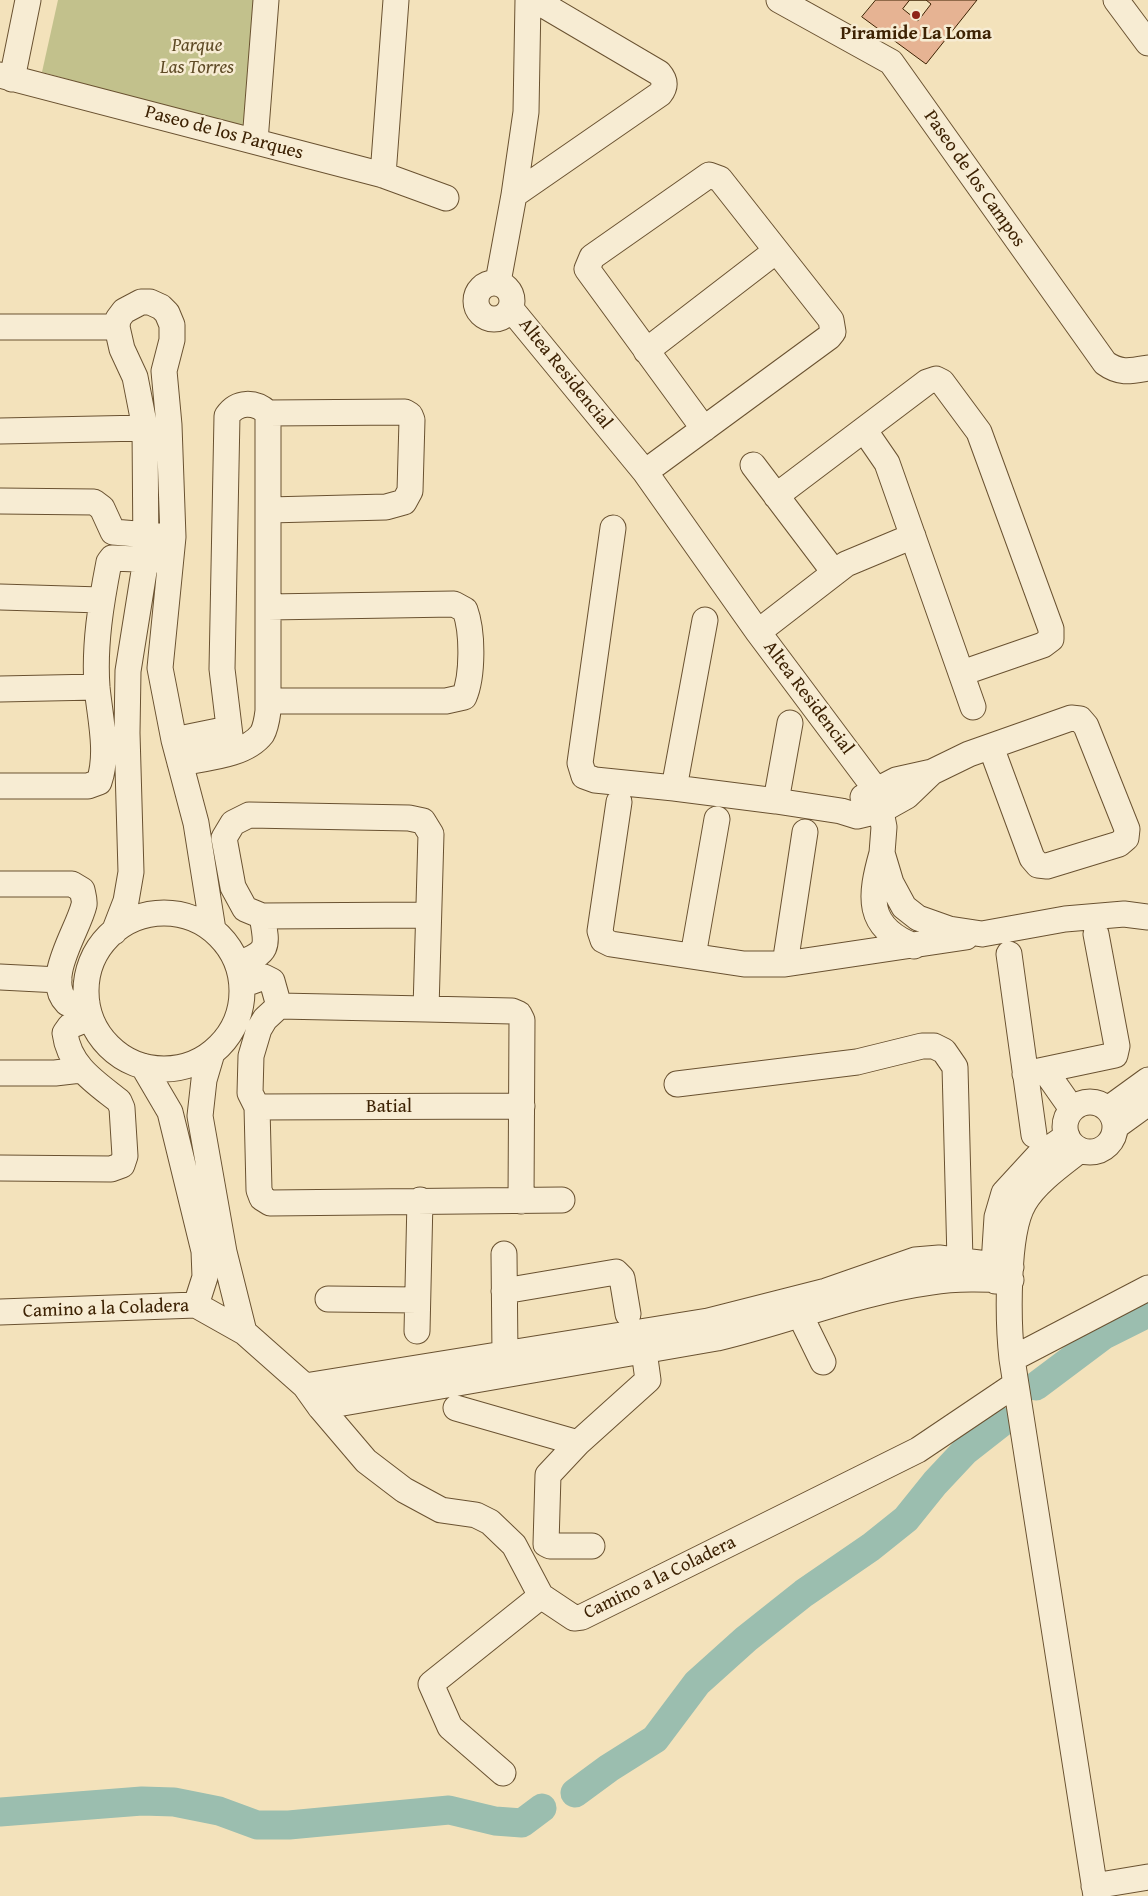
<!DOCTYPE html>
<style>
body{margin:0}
canvas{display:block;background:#f3e2bb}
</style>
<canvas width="1148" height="1896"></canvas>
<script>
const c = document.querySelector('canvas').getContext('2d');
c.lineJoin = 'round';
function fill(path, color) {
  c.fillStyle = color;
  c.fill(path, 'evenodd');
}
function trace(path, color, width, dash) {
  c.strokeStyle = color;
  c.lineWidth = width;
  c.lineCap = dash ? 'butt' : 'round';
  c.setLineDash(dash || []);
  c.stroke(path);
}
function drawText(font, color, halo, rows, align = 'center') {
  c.font = font + ' "Gentium Book Plus",serif';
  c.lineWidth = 5;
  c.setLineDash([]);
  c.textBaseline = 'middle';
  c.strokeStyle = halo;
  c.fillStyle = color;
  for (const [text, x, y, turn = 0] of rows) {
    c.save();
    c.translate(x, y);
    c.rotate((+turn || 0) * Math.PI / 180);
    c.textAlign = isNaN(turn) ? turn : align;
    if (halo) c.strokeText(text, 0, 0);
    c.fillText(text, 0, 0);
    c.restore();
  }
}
fill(new Path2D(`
 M58 0H255L250 130 42 72Z`), '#c2c18c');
trace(new Path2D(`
 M1036 1386 1104 1335 1148 1313
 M575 1793 609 1768 655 1739 697 1683 746 1639 804 1593 871 1547 906 1519 935 1483 965 1451 1002 1422
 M0 1812 142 1801 174 1802 219 1811 257 1825H289L449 1810 495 1821 522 1823 542 1808`), '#9bbeaf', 29);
const building = new Path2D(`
 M876 0H977L926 64 862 17Z
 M910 0H926L931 4 918 21 903 9Z`);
fill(building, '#e6b393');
trace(building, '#3d2203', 1);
const minor = new Path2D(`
 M779 0 891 62 1105 363C1120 374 1131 371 1148 368
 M1116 0 1148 43
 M0 75 383 175 446 198
 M12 79 28 0
 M255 141 266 0
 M383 175 396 0
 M514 195 660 94C666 86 666 81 659 73L535 0
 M498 282 514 195 526 112 528 0
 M476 301a18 18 0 1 1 36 0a18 18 0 1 1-36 0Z
 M511 309 645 472 758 632 877 791 884 827 882 853 891 883 904 907 918 918 949 929 982 934 1065 919 1124 914 1148 917
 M0 327H117
 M646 351 776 251
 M268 413 405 412 410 415 412 420 410 491 404 502 386 507 269 510
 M0 431 145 428
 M865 431 887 463 973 707
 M753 465 834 572
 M645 472 829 337 833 332 831 320 720 179 709 175 592 257 587 269 704 429
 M776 496 927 382 936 379 942 382 979 432 1051 629V639L1043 645 962 673
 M0 501 94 502 102 508 113 532 160 536
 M613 528 580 763 584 776 595 780 674 788 776 801 841 811 857 816 882 810 907 796 932 772
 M0 597 101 600
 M758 632 846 564 913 536
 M0 689 97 687
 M268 701H446L464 697C473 676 473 632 465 610L454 604 268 607
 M174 740 228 729
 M180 763C205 758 245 756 262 734 266 727 267 719 268 711V413C255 401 237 401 227 416L222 669 232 752
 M0 786H88L99 782C109 753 100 718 97 687 94 645 101 603 109 562L112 558 161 560
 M674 788 705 620
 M863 797 896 780 932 772 969 754 1071 718 1080 719 1086 726 1127 829 1126 838 1119 844 1047 866 1038 865 1032 858 991 747
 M776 801 790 723
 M619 802 600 931 603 940 611 944 744 964H785L966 937
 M882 853C870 896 865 927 914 946
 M0 884H72L82 890C83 895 85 901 84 905 78 931 43 979 67 1003H87
 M86 991a78 78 0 1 1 156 0a78 78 0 1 1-156 0Z
 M427 915 262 916 245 909 233 887 224 838 233 823 249 815 409 818 423 821 431 834 426 1009 279 1006 265 1019 259 1029 251 1056 250 1093 257 1107 259 1190 262 1198 270 1203 562 1200
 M114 932 126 901 131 872 127 733 128 671 146 559 145 428 135 377 122 349 117 327 118 319 124 311 141 302H150L161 307 167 313 172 325V340L164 371 169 425 173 537 160 668 174 740 196 823 213 930
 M1009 954 1034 1135
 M693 956 717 819
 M238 964C269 952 268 948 262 916
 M785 964 805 832
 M0 977 59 980
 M242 985 264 977 272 981 279 1006
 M426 1009 512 1011 519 1014 522 1020 521 1201
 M212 1053 204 1080 200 1116 224 1252 244 1332
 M143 1066 170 1112 204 1251 205 1277 196 1305
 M1046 1072 1072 1109
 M0 1073H55L81 1070
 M1025 1074 1115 1055 1117 1046 1096 934
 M677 1084 857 1062 922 1046H934L944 1051 955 1067 960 1260
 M1065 1127a25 25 0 1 1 50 0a25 25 0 1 1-50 0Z
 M257 1107 522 1106
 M1108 1109 1148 1080
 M1115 1127 1148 1103
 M1080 1150C1062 1164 1035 1183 1024 1203 1006 1233 1008 1323 1012 1359L1096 1896
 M0 1168 111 1169 122 1165 125 1156 122 1108 119 1101C95 1082 69 1066 65 1033L70 1026 90 1018
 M504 1254 505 1354
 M995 1281 994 1264 997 1217 1004 1193 1038 1156 1067 1136
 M504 1291 616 1272 622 1278 628 1314
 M328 1299 417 1300
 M0 1312 196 1305 244 1332 305 1386 320 1407 366 1461 404 1490 441 1510 476 1515 490 1522 514 1545 541 1596 574 1618 582 1617 918 1450 1016 1384
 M800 1315 823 1362
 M417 1331 420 1200
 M1012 1359 1148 1288
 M305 1386 708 1321 826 1291 915 1260 939 1258 1011 1267
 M320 1407 717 1338C789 1321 858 1292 931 1282 957 1278 985 1279 1011 1280
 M456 1408 578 1443
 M592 1546H550L546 1544 548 1475 578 1443 648 1380 644 1351
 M503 1773 450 1727 431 1684 541 1596
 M1094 1886 1148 1877`);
trace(minor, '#6a5231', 27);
trace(minor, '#f7ecd3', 25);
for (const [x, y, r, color] of [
 [916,15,5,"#8f2418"]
]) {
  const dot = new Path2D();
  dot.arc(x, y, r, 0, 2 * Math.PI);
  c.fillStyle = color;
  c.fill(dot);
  trace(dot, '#f7ecd3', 2);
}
drawText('bold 19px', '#3d2203', '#f7ecd3', [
 ["Piramide La Loma",916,34]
]);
drawText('italic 19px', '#5e4a25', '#f7ecd3', [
 ["Parque",197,46],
 ["Las Torres",197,68]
]);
drawText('19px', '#3d2203', '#f7ecd3', [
 ["Paseo de los Parques",224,133,15],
 ["Paseo de los Campos",974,179,55],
 ["Altea Residencial",565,374,51],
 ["Altea Residencial",808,698,53],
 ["Batial",389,1107],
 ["Camino a la Coladera",106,1309,-2],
 ["Camino a la Coladera",660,1578,-26]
]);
</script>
